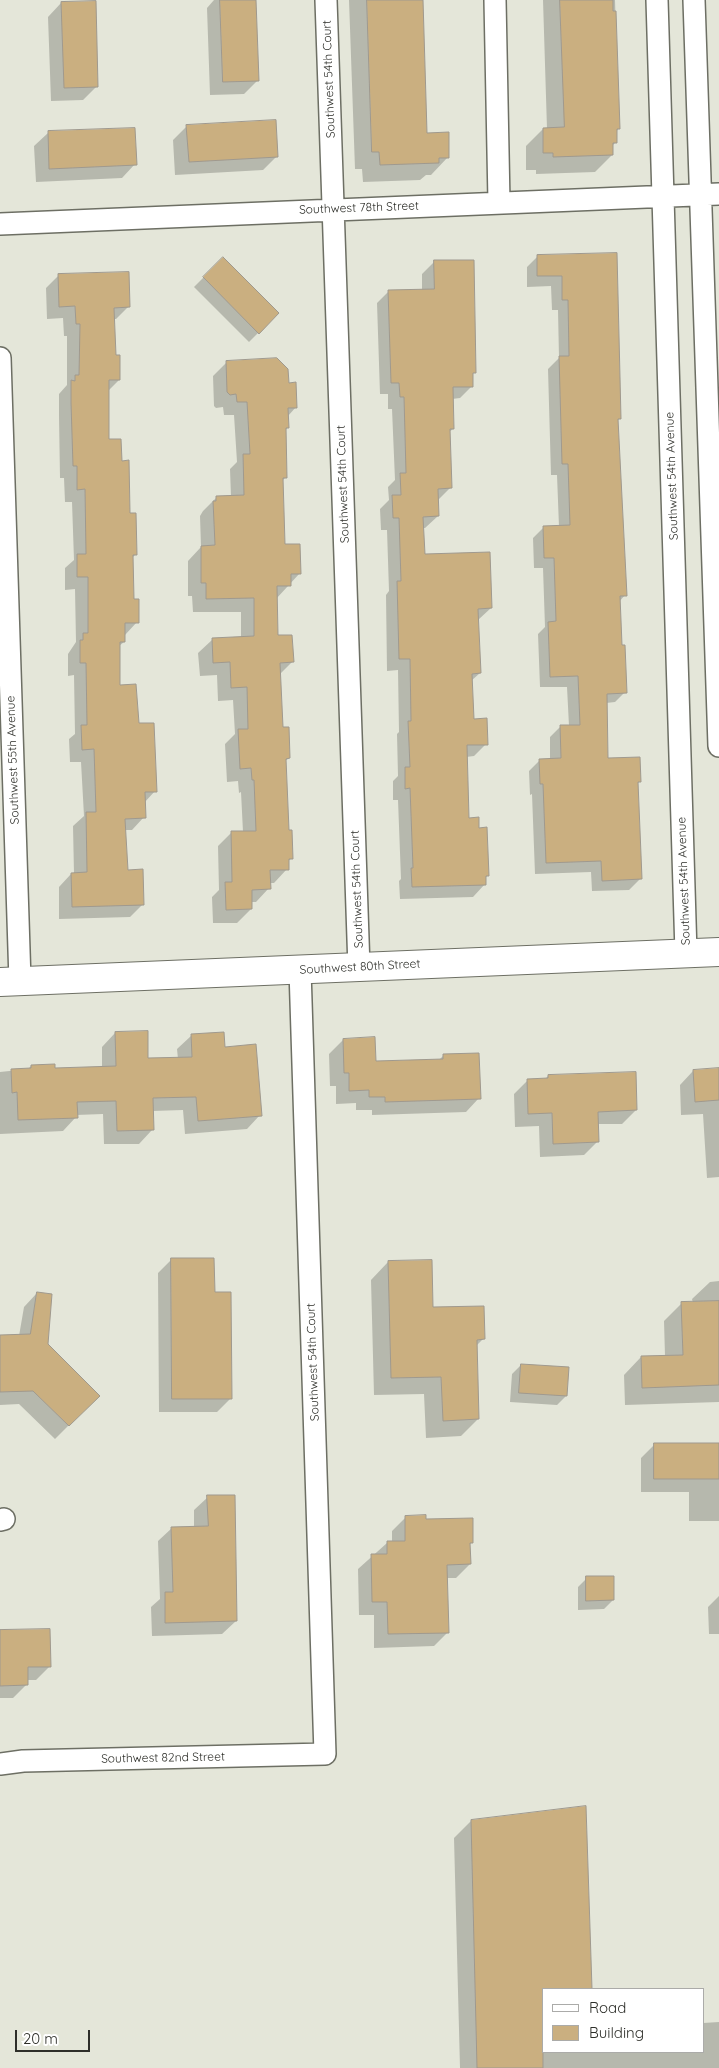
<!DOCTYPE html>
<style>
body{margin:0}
#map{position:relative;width:719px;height:2068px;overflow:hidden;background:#e4e6d9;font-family:Quicksand,sans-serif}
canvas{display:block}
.legend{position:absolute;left:542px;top:1988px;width:162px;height:65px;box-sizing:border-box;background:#fff;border:1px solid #ababa9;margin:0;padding:6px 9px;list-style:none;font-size:15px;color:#2d2e29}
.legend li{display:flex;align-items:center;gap:10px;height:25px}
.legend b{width:25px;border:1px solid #ababa9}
.scale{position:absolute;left:15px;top:2030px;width:75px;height:22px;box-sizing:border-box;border:2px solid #2d2e29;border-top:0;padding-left:6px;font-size:15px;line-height:18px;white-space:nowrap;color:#2d2e29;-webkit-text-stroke:4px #fff;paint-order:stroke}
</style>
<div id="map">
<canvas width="719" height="2068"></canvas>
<ul class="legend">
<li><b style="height:6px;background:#fff"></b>Road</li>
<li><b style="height:14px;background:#caaf80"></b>Building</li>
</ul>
<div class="scale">20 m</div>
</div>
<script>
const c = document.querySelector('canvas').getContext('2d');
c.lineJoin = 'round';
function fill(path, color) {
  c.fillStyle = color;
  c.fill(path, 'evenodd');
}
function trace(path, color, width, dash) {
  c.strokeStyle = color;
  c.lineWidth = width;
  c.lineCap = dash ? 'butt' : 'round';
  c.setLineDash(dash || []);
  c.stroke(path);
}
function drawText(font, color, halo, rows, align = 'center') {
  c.font = font + ' Quicksand,sans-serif';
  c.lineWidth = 5;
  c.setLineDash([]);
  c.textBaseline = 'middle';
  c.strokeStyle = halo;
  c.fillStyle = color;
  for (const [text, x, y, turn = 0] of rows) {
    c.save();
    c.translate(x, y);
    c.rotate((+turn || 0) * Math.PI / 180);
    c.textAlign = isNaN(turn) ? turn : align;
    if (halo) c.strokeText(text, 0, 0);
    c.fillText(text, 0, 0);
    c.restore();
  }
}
fill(new Path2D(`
 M214 0H255L258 80 244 94 210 95 207 8Z
 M349 0H421L426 134 448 157 431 175H426L420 180 363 182 362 169H355Z
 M543 0H615L619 128 616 132V142L612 146V155L595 172 536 174V170H526V146L543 129H547Z
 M61 3 97 86 83 100 51 101 48 17Z
 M187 126 277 156 263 170 175 175 173 140Z
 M48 133 135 164 122 178 36 182 34 146Z
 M616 254 620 418 617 421 625 595 619 602 620 646 626 691 615 702 606 703 607 759 640 781 637 784 640 879 629 890 592 891 591 872 535 874 532 794 530 795 529 771 540 760H550V737L561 726H569L567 687H540L538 634 545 627 543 568H534L533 538 544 527H559L557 475H551L548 369 559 358 558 310H552L551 286 527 287V267L538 256Z
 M223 258 278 313 249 342 194 287Z
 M434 262 474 372 472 375V386L460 398 452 399 453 429 449 432 450 488 438 500V516L425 528H422L423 556 491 608 478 620 480 673 471 681 473 720 486 744 474 756 466 757 468 819 478 829 487 876 485 878V884L473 897 400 899 399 881 401 879 398 800H393V781L398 776 397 734 399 732 398 670 387 671 386 595 389 591 387 530H381L380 509 389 500 388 487 395 480 392 409H388V394H380L377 303 389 291H422V274Z
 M59 275 129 306 116 319H113L115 356 119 380 108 391V441L120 462 136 554 132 558 133 601 137 622 125 635 124 642 119 646V686L138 725 155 791 144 803V817L132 830H125L127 871 143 904 130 917 59 919V887L71 874H74L73 826 84 816 81 762H70L69 739 75 734 74 675 68 676V654L76 642 75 589 65 590V568L74 560 72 502H65L64 478H60L59 416V394L67 385V336H64L63 318 47 319 46 288Z
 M226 363 288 384 296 407 288 416V427L285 431 286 477 282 481 284 545 300 573 276 599 277 637 292 662 279 675 282 728 289 758 285 761 288 831 292 858 287 862V869L274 883H269V888L256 902H251V909L237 923H213L212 897 219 890 218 846 231 833 243 832 241 792 239 793 238 781 227 782 225 744 235 734 233 700 218 701 217 675 200 676 198 653 212 640 241 638V612H193L192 596H188V561L201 547 200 516 203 511 217 497H231L230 469 237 462 234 415H224L223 407 216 408 214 406 213 376Z
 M115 1033 147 1059H178L177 1049 191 1036 224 1048 260 1115 247 1129 185 1134 183 1110 152 1111V1130L139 1144H104L103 1114 76 1115V1117L63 1131 0 1134V1072L28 1069 31 1066 54 1069 102 1067V1047Z
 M343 1040 374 1062 439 1060 443 1056 479 1098 466 1112 372 1115V1110H356V1103L336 1104V1086H330L329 1054Z
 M719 1070V1177L707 1178 703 1114 681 1115 680 1085 693 1071Z
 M548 1076 636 1110 622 1124H597V1142L584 1155 540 1157 539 1126 515 1127 514 1094 528 1080 545 1079Z
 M171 1260 231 1398 217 1412H159L158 1273Z
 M388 1262 432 1309 483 1339 476 1346 478 1419 461 1436 426 1438 424 1394 374 1395 371 1280Z
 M719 1281V1402L625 1405 624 1375 641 1357 665 1356 664 1321 681 1304 693 1303 692 1299 710 1282Z
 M37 1293 46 1345 98 1396 55 1439 19 1404 0 1405V1336H19L24 1307Z
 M521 1365 566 1396 557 1405 510 1402 512 1374Z
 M655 1444H719V1521H689V1492H641V1458Z
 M208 1497 236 1621 222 1634 152 1636 151 1607 160 1599 158 1541 172 1528 194 1527V1510Z
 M406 1517 425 1520 472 1542 469 1545 470 1564 456 1578H446L448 1632 434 1646 374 1648V1615H359L358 1569 387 1543H392V1531Z
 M587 1578 613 1600 604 1609 578 1610V1587Z
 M719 1596V1634H709L708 1607Z
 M0 1631 50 1666 36 1680H27V1684L13 1698H0Z
 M585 1807 591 1989H543V2052H703V2023L719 2022V2068H460L454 1838 471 1821Z`), '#0003');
const building = new Path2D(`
 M220 0H256L259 81 223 82Z
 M367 0H423L427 133 449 132V158H439V163L380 165 379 152H372Z
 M560 0H613V11H616L620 129H617V143H613V155L553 157V153H543V128L564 127Z
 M96 1 98 87 64 88 61 2Z
 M276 120 278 157 189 162 186 125Z
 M135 128 137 165 49 169 48 131Z
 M617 253 621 419H618L627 596H620L622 645H625L627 693 607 694 608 758 640 757 641 782H638L642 879 602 881 601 861 546 863 543 784H540L539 759 561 758 560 725H580L578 676 550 677 548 622 556 621 554 558H544L543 526 570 525 568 464H562L559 356H569L568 300H562V276H537V255Z
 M223 257 279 313 259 334 203 277Z
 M434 260H474L476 373H473V387H453L454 429H450L452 488 438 489 439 516 423 517 425 554 490 552 492 608 478 609 481 673 472 674 474 719 487 718 488 745H467L469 818 479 817V828L487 827 489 876H486V885L412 887 411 868H413L410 788 405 789V767H410L408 721H411L410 659H399L397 581H401L399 518H393L392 495H401L400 473H406L404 397H400L399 383H391L388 290 434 289Z
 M129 272 130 307 114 308 116 355H120V380H109V439H121L122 461 129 460 130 513H136L137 555H133L134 599H139V623H125V642H120V685L136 684 139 723H154L157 792H145L146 818 125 819 128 870 143 869 144 905 72 907 71 873 87 872 86 812H96L94 749 82 750 81 725H87L86 663H80V640H83V633H88V577H77V554H86L85 489 77 490V466H73L71 403V380L75 381V375H79L80 324H76L75 306 59 307 58 274Z
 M277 358 288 369 289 383 296 382 297 408H288L289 428H286L287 478H283L285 544H300L301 574H291V586H277L278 635H292L294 662 280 663 283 727H289L290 758 286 759 289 830H292L293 859H289V870H270L271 889 252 890V909L226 910 225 882H232L231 831H256L254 780H252L251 768 240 769 238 729H248L247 687 231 688 230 662 213 663 212 638 254 636V598L206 599V583H201V546L215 545 213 501H216V496L244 495 243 454H250L247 402H237L236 394 230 395 227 392 226 361Z
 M148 1031V1058L192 1057 191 1034 224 1032 225 1047 256 1044 262 1116 198 1121 196 1097 153 1098 154 1130 117 1131 116 1101 77 1102 78 1118 18 1120 17 1092 12 1093 11 1069 31 1068V1065L55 1064V1068L116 1066 115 1032Z
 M375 1037 376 1061 443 1059V1054L479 1053 481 1099 385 1102V1097H369V1090L349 1091V1073H344L343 1039Z
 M719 1068V1100L695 1102 693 1070Z
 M636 1072 637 1110 598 1112 599 1142 553 1144 552 1113 528 1114 527 1079 548 1078V1075Z
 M171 1258H214L215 1292H231L232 1399H172Z
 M432 1260 433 1307 484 1306 485 1339 477 1340 479 1419 443 1421 441 1377 391 1378 388 1261Z
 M37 1292 52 1294 48 1344 100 1396 69 1426 33 1391 0 1392V1335L30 1334Z
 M719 1301V1385L642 1388 641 1356 683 1355 681 1302Z
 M521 1364 569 1367 567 1396 519 1393Z
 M654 1443H719V1479H654Z
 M207 1495H235L237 1621 165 1623V1592H173L171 1527 208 1526Z
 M426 1515V1519L473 1518V1543H470L471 1564 447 1565 449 1633 388 1634 387 1602H372L371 1554H387V1541H405V1516Z
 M586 1576H614V1600L586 1601Z
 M50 1629 51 1667H28V1685L0 1686V1630Z
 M586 1806 592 1989H543V2068H477L471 1820Z`);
fill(building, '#caaf80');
trace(building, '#9f998e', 1);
const street = new Path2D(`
 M326 0 359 968
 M495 0 499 202
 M657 0 686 953
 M694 0 719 746
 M0 224 719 194
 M0 358 20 981
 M0 1520 4 1519
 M0 1764 23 1761 325 1754 300 970`);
const secondary = new Path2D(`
 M0 982 719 952`);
trace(street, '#6d6f64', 24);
trace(secondary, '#6d6f64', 30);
trace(street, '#fff', 21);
trace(secondary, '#fff', 28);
drawText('12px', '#2d2e29', '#fff', [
 ["Southwest 54th Court",329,79,-92],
 ["Southwest 78th Street",359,208,-2],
 ["Southwest 54th Avenue",672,476,-92],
 ["Southwest 54th Court",343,484,-92],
 ["Southwest 55th Avenue",13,760,-92],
 ["Southwest 54th Avenue",684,881,-92],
 ["Southwest 54th Court",357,889,-92],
 ["Southwest 80th Street",360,967,-3],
 ["Southwest 54th Court",313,1362,-92],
 ["Southwest 82nd Street",163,1758,-1]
]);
</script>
